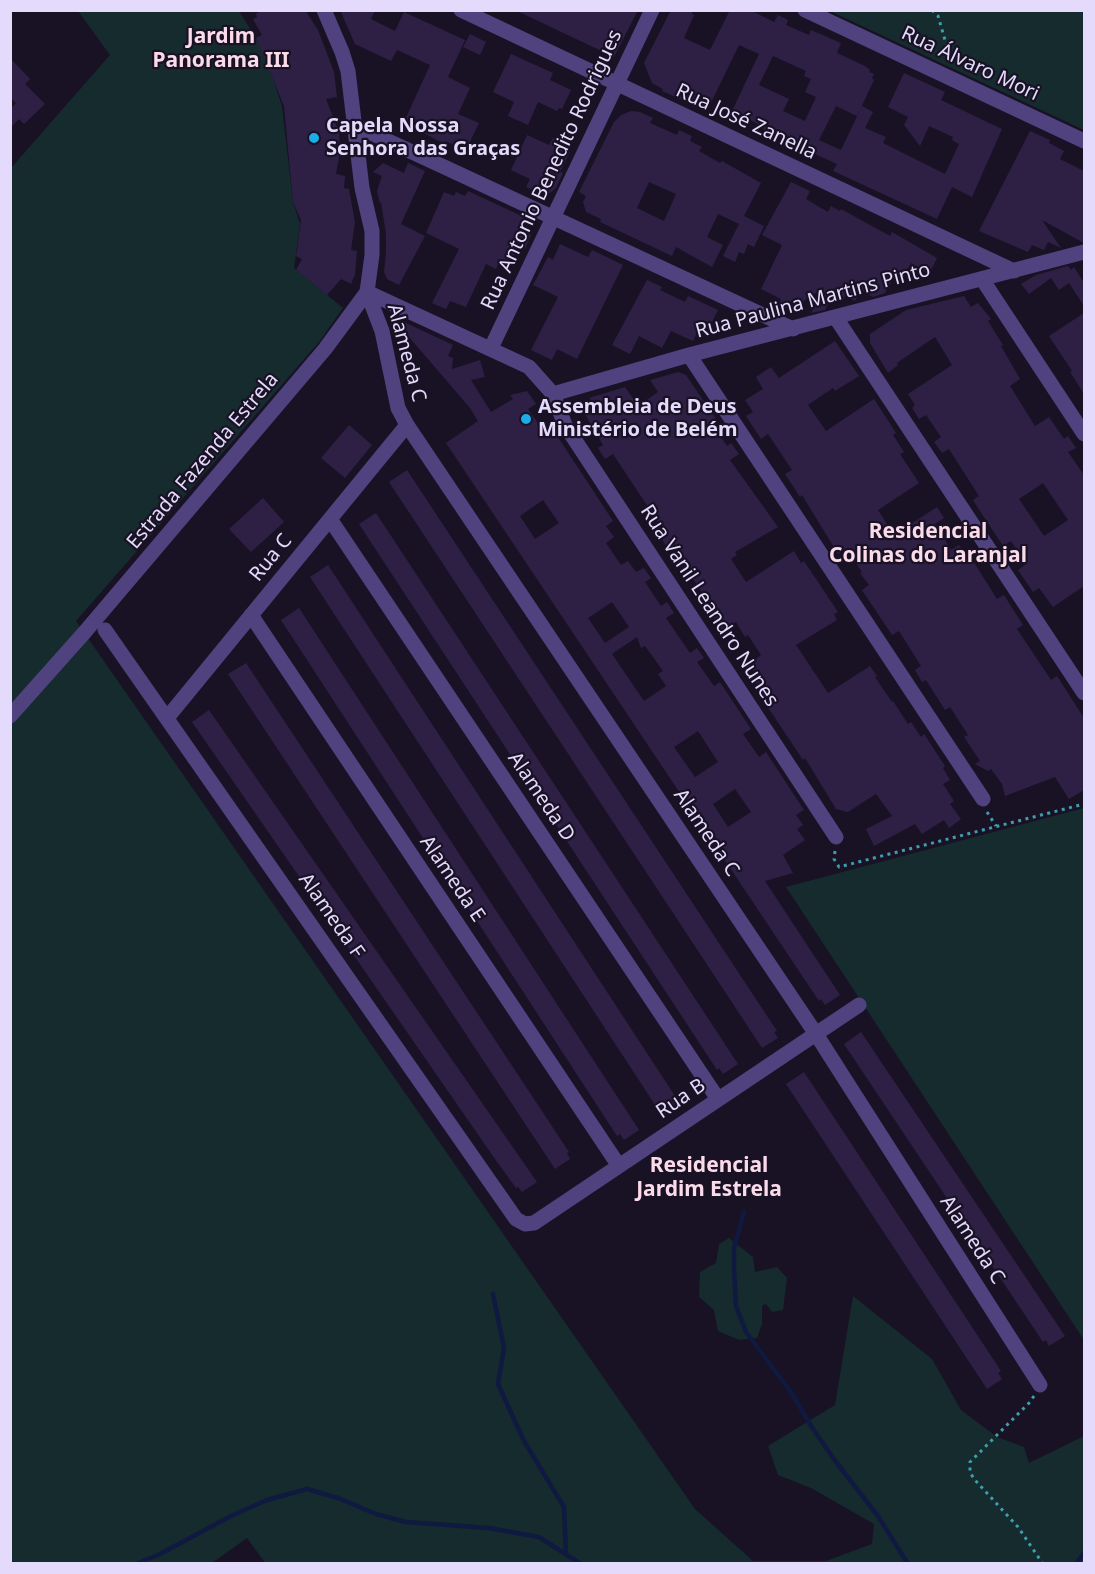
<!DOCTYPE html>
<meta charset="utf-8">
<style>
body{margin:0}
#map{position:relative;width:1095px;height:1574px;overflow:hidden;background:#191225;font-family:"Noto Sans",sans-serif}
canvas{display:block}
.frame{position:absolute;inset:0;border:12px solid #e4dafb;pointer-events:none}
</style>
<div id="map">
<canvas width="1095" height="1574"></canvas>
<div class="frame"></div>
</div>
<script>
const c = document.querySelector('canvas').getContext('2d');
c.lineJoin = 'round';
function fill(path, color) {
  c.fillStyle = color;
  c.fill(path, 'evenodd');
}
function trace(path, color, width, dash) {
  c.strokeStyle = color;
  c.lineWidth = width;
  c.lineCap = dash ? 'butt' : 'round';
  c.setLineDash(dash || []);
  c.stroke(path);
}
function drawText(font, color, halo, rows, align = 'center') {
  c.font = font + ' "Noto Sans",sans-serif';
  c.lineWidth = 4.5;
  c.setLineDash([]);
  c.textBaseline = 'middle';
  c.strokeStyle = halo;
  c.fillStyle = color;
  for (const [text, x, y, turn = 0] of rows) {
    c.save();
    c.translate(x, y);
    c.rotate((+turn || 0) * Math.PI / 180);
    c.textAlign = isNaN(turn) ? turn : align;
    if (halo) c.strokeText(text, 0, 0);
    c.fillText(text, 0, 0);
    c.restore();
  }
}
fill(new Path2D(`
 M78 11H239L256 38 270 70 282 106 293 202 300 224 294 268 343 308 319 342 76 621 695 1509 753 1561H826L872 1544 874 1524 811 1488 778 1475 768 1446 835 1405 853 1296 932 1359 961 1410 997 1437 1024 1447 1029 1463 1084 1436V1563L266 1564 247 1538 212 1563 11 1564V168L110 55Z
 M830 11H1084V130Z
 M1084 808V1340L786 887Z
 M729 1238 753 1257 755 1272 777 1267 787 1278 783 1310 772 1312 766 1304 762 1306V1324L757 1338 739 1340 718 1331 714 1310 699 1297 700 1272 716 1263 719 1244Z`), '#152b2e');
trace(new Path2D(`
 M1083 10 1084 12
 M744 1212 734 1248V1269L736 1306 746 1332 793 1395 811 1426 836 1462 878 1516 908 1564
 M493 1294 504 1348 498 1384 524 1441 564 1507 566 1553
 M136 1564 160 1554 231 1516 267 1500 307 1489 338 1498 376 1514 406 1522 489 1528 539 1537 581 1564
 M1076 1564 1084 1553`), '#101940', 4.5);
fill(new Path2D(`
 M262 10H305L318 30 334 72 337 97 326 99 339 132 340 152 336 174 345 176 344 188 349 189 355 222 351 250 357 251 355 275 351 284 341 279 327 295 296 270 302 259 296 256 301 220 293 202 284 106 256 38 262 35 253 19 257 17 256 14Z
 M340 10H375L371 19 395 31 404 12 465 40 448 77 470 88 458 114 479 123 466 150 445 141 444 144 404 122 430 65 397 50 391 61 355 44Z
 M515 10H638L614 57Z
 M671 10H693L692 14 694 15 684 38 710 50 730 10H750L774 22 778 15 788 20 786 25 809 35 811 30 841 43 837 53 865 66 870 70 869 72 874 74 872 78 874 80 857 116 836 106 819 140 841 150 862 106 873 112 865 128 886 137 883 143 945 174 959 144 952 140 953 137 929 126 920 146 904 125 908 117 888 107 904 73 945 92 941 100 1002 129 972 197 952 187 937 219 833 171 837 164 815 154 812 160 801 155 804 148 763 129 764 127 732 111 759 54 739 45 707 111 662 91 663 89 652 83 644 63ZM773 56 806 71 804 76 811 79 805 92 816 97 805 121 783 111 789 99 759 85Z
 M470 34 486 42 480 55 463 47Z
 M511 54 553 73 550 80 571 90 562 109 559 108 557 111 538 102 528 125 508 116 514 102 493 92Z
 M10 58 30 79 25 84 45 104 24 124 19 119 10 128V109L16 103 10 97Z
 M631 111 640 112 653 118 650 123 677 135 679 130 692 136 690 141 702 147 699 151 720 163 722 161 761 183 744 216 764 226 754 247 748 244 744 254 739 252 735 262 723 256 739 224 718 214 707 237 723 245 712 267 676 247 672 256 600 222 601 219 586 212 583 202 586 196 579 192 614 122 621 115ZM649 182 676 194 664 221 637 208Z
 M1030 131 1050 140 1049 143 1064 151 1060 159 1084 171V243L1042 220 1061 248 1048 242 1044 250 1032 245 1028 252 979 231Z
 M527 135 549 145 553 138 567 145 565 150 570 152 560 172 563 173 556 188 550 193H539L526 187 530 179 511 170Z
 M383 163 404 173 408 163 425 171 401 224 425 236 399 285 387 279 384 272 386 252V234L381 202 380 203 377 191 382 176 373 172Z
 M791 182 810 191 806 199 828 212 831 206 840 211 841 209 890 236 892 232 937 258 929 274 911 263 900 282 893 278 885 293 873 297 861 290 855 301 845 295 842 301 832 297 825 310 811 313 824 287 791 310 779 304 781 299 761 289 782 245 762 235Z
 M468 191 528 219 522 231 531 235 525 249 519 247 510 265 500 260 496 269 486 264 466 307 450 301 446 309 432 303 459 249 426 233 444 192 454 196 456 192 465 196Z
 M560 244 588 257 592 250 623 265 577 359 557 349 552 360 531 350 558 297 533 285 548 257 553 260Z
 M1068 266 1071 270 1074 267 1084 283V306L1069 283 1059 290 1051 278 1029 294 1021 284 1036 275Z
 M647 280 662 287 660 290 685 302 688 296 718 310 710 326 702 322 693 341 671 331 662 348 639 336 630 354 612 345Z
 M964 296 971 307 978 303 991 319 988 321 1003 345 1001 346 1020 379 1010 386 1035 426 1049 417 1064 439 1068 436 1076 448 1068 452 1084 475V586L1053 607 1039 588 1033 592 1018 570 1026 564 1011 541 1003 546 980 511 973 500 979 496 949 449 942 453 934 442 941 437 926 415 919 419 912 408 915 405 908 394 952 365 935 337 897 363 898 365 888 373 870 343V334L906 310ZM1043 483 1068 520 1044 536 1019 499Z
 M1084 313V394L1070 372 1072 371 1049 336Z
 M391 316 453 345 448 356 453 358 452 369 480 360 485 377 471 380 491 412 513 399 510 395 527 391 536 404 528 409 545 433 552 428 613 521 606 526 614 537 606 543 621 565 628 561 636 572 644 568 651 578 645 582 661 606 667 602 674 613 666 618 690 653 697 648 704 658 697 662 714 686 720 682 751 729 743 734 759 757 766 752 804 810 796 815 803 825 797 829 805 840 783 855 793 873 765 881 840 995 825 1005 821 999 819 1001 446 443 478 421 470 408ZM543 500 559 523 535 539 520 516ZM612 602 629 627 605 643 588 618ZM637 637 641 648 645 646 663 671 658 674 666 686 644 701 612 654ZM698 731 718 762 695 777 674 747ZM735 789 751 812 728 827 713 804Z
 M835 341 859 376 835 391 833 388 808 405 826 431 874 399 887 419 896 433 893 435 904 452 900 454 919 483 878 510 894 535 937 507 944 518 935 524 951 550 959 545 965 555 968 553 997 599 1004 595 1023 625 1017 629 1051 680 1057 676 1084 718V790L1069 799 1055 777 1005 796 1002 784 991 769 988 771 975 764 980 761 964 737 968 735 950 707 945 710 926 680 922 682 915 670 921 666 899 631 892 635 862 590 869 585 860 573 862 572 846 549 838 554 802 495 800 497 785 474 792 470 768 434 761 439 746 416 753 412 745 400 763 389 756 377 771 367 779 378Z
 M678 372 686 375 716 419 711 422 727 446 731 443 739 454 730 460 778 527 735 552 737 555 731 559 746 582 794 551 801 563 804 561 838 612 834 614 837 620 796 645 828 693 870 666 877 676 875 677 892 702 893 701 908 724 911 722 921 737 924 734 945 766 943 768 950 780 943 784 954 801 950 804 961 819 949 828 944 820 922 834 915 824 874 846 866 829 892 816 876 794 848 812 836 809 805 758 803 760 757 691 760 689 752 678 756 675 749 664 761 655 748 635 745 637 736 622 722 631 703 601 705 599 703 594 680 559 677 562 661 538 658 540 651 531 660 525 613 454 605 459 598 448 603 445 583 411 593 404 589 398 625 387 638 406 658 392 650 380Z
 M349 425 372 445 345 478 321 458Z
 M407 470 777 1031 774 1032 778 1038 762 1048 389 482Z
 M263 498 284 522 251 552 229 529Z
 M376 513 738 1064 723 1074 719 1068 717 1070 359 524Z
 M328 565 675 1096 672 1098 676 1104 661 1114 310 577Z
 M299 608 639 1130 624 1140 620 1134 617 1136 281 620Z
 M246 663 569 1152 567 1153 570 1159 555 1169 228 674Z
 M209 710 537 1182 522 1192 518 1187 516 1188 495 1159 192 722Z
 M861 1032 1065 1336 1049 1346 1046 1340 1043 1342 844 1044Z
 M804 1072 1001 1371 998 1373 1002 1379 987 1389 786 1084Z`), '#2e2044');
trace(new Path2D(`
 M932 10 938 16 952 64
 M987 812 996 826
 M835 851 834 859 839 867 1084 804
 M1034 1396 1029 1403 970 1462V1472L974 1479 1018 1527 1043 1564`), '#3d9eac', 3, [3, 4.5]);
trace(new Path2D(`
 M461 10 1014 271
 M805 10 1084 141
 M356 126 793 329
 M982 279 1084 434
 M367 292 382 331 398 408 407 425 816 1034 1040 1385
 M367 292 529 367 553 394 565 425 836 837
 M836 318 1084 693
 M491 348 652 10
 M689 355 983 799
 M553 394 689 355 1084 252
 M330 519 718 1099
 M251 615 619 1166
 M105 630 516 1219 525 1224 534 1223 859 1005
 M10 716 84 633 325 349 367 292 372 255V231L362 188 348 71 342 52 324 10
 M167 718 407 425`), '#4f427f', 15);
for (const [x, y, r, color] of [
 [314,138,6,"#1aade7"],
 [526,419,6,"#1aade7"]
]) {
  const dot = new Path2D();
  dot.arc(x, y, r, 0, 2 * Math.PI);
  c.fillStyle = color;
  c.fill(dot);
  trace(dot, '#191225', 2);
}
drawText('20px', '#e4dafb', '#191225', [
 ["Rua Álvaro Mori",970,64,25],
 ["Rua José Zanella",746,122,25],
 ["Rua Antonio Benedito Rodrigues",552,170,-65],
 ["Rua Paulina Martins Pinto",813,301,-15],
 ["Alameda C",406,353,75],
 ["Estrada Fazenda Estrela",203,461,-50],
 ["Rua C",271,558,-51],
 ["Rua Vanil Leandro Nunes",709,606,57],
 ["Alameda D",541,797,56],
 ["Alameda C",706,833,56],
 ["Alameda E",452,879,56],
 ["Alameda F",331,916,55],
 ["Rua B",681,1099,-34],
 ["Alameda C",972,1240,57]
]);
drawText('bold 20px', '#e4dafb', '#191225', [
 ["Capela Nossa",326,126],
 ["Senhora das Graças",326,149],
 ["Assembleia de Deus",538,407],
 ["Ministério de Belém",538,430]
], 'left');
drawText('bold 21px', '#fbdbea', '#191225', [
 ["Jardim",221,37],
 ["Panorama III",221,61],
 ["Residencial",928,532],
 ["Colinas do Laranjal",928,556],
 ["Residencial",709,1166],
 ["Jardim Estrela",709,1190]
]);
</script>
